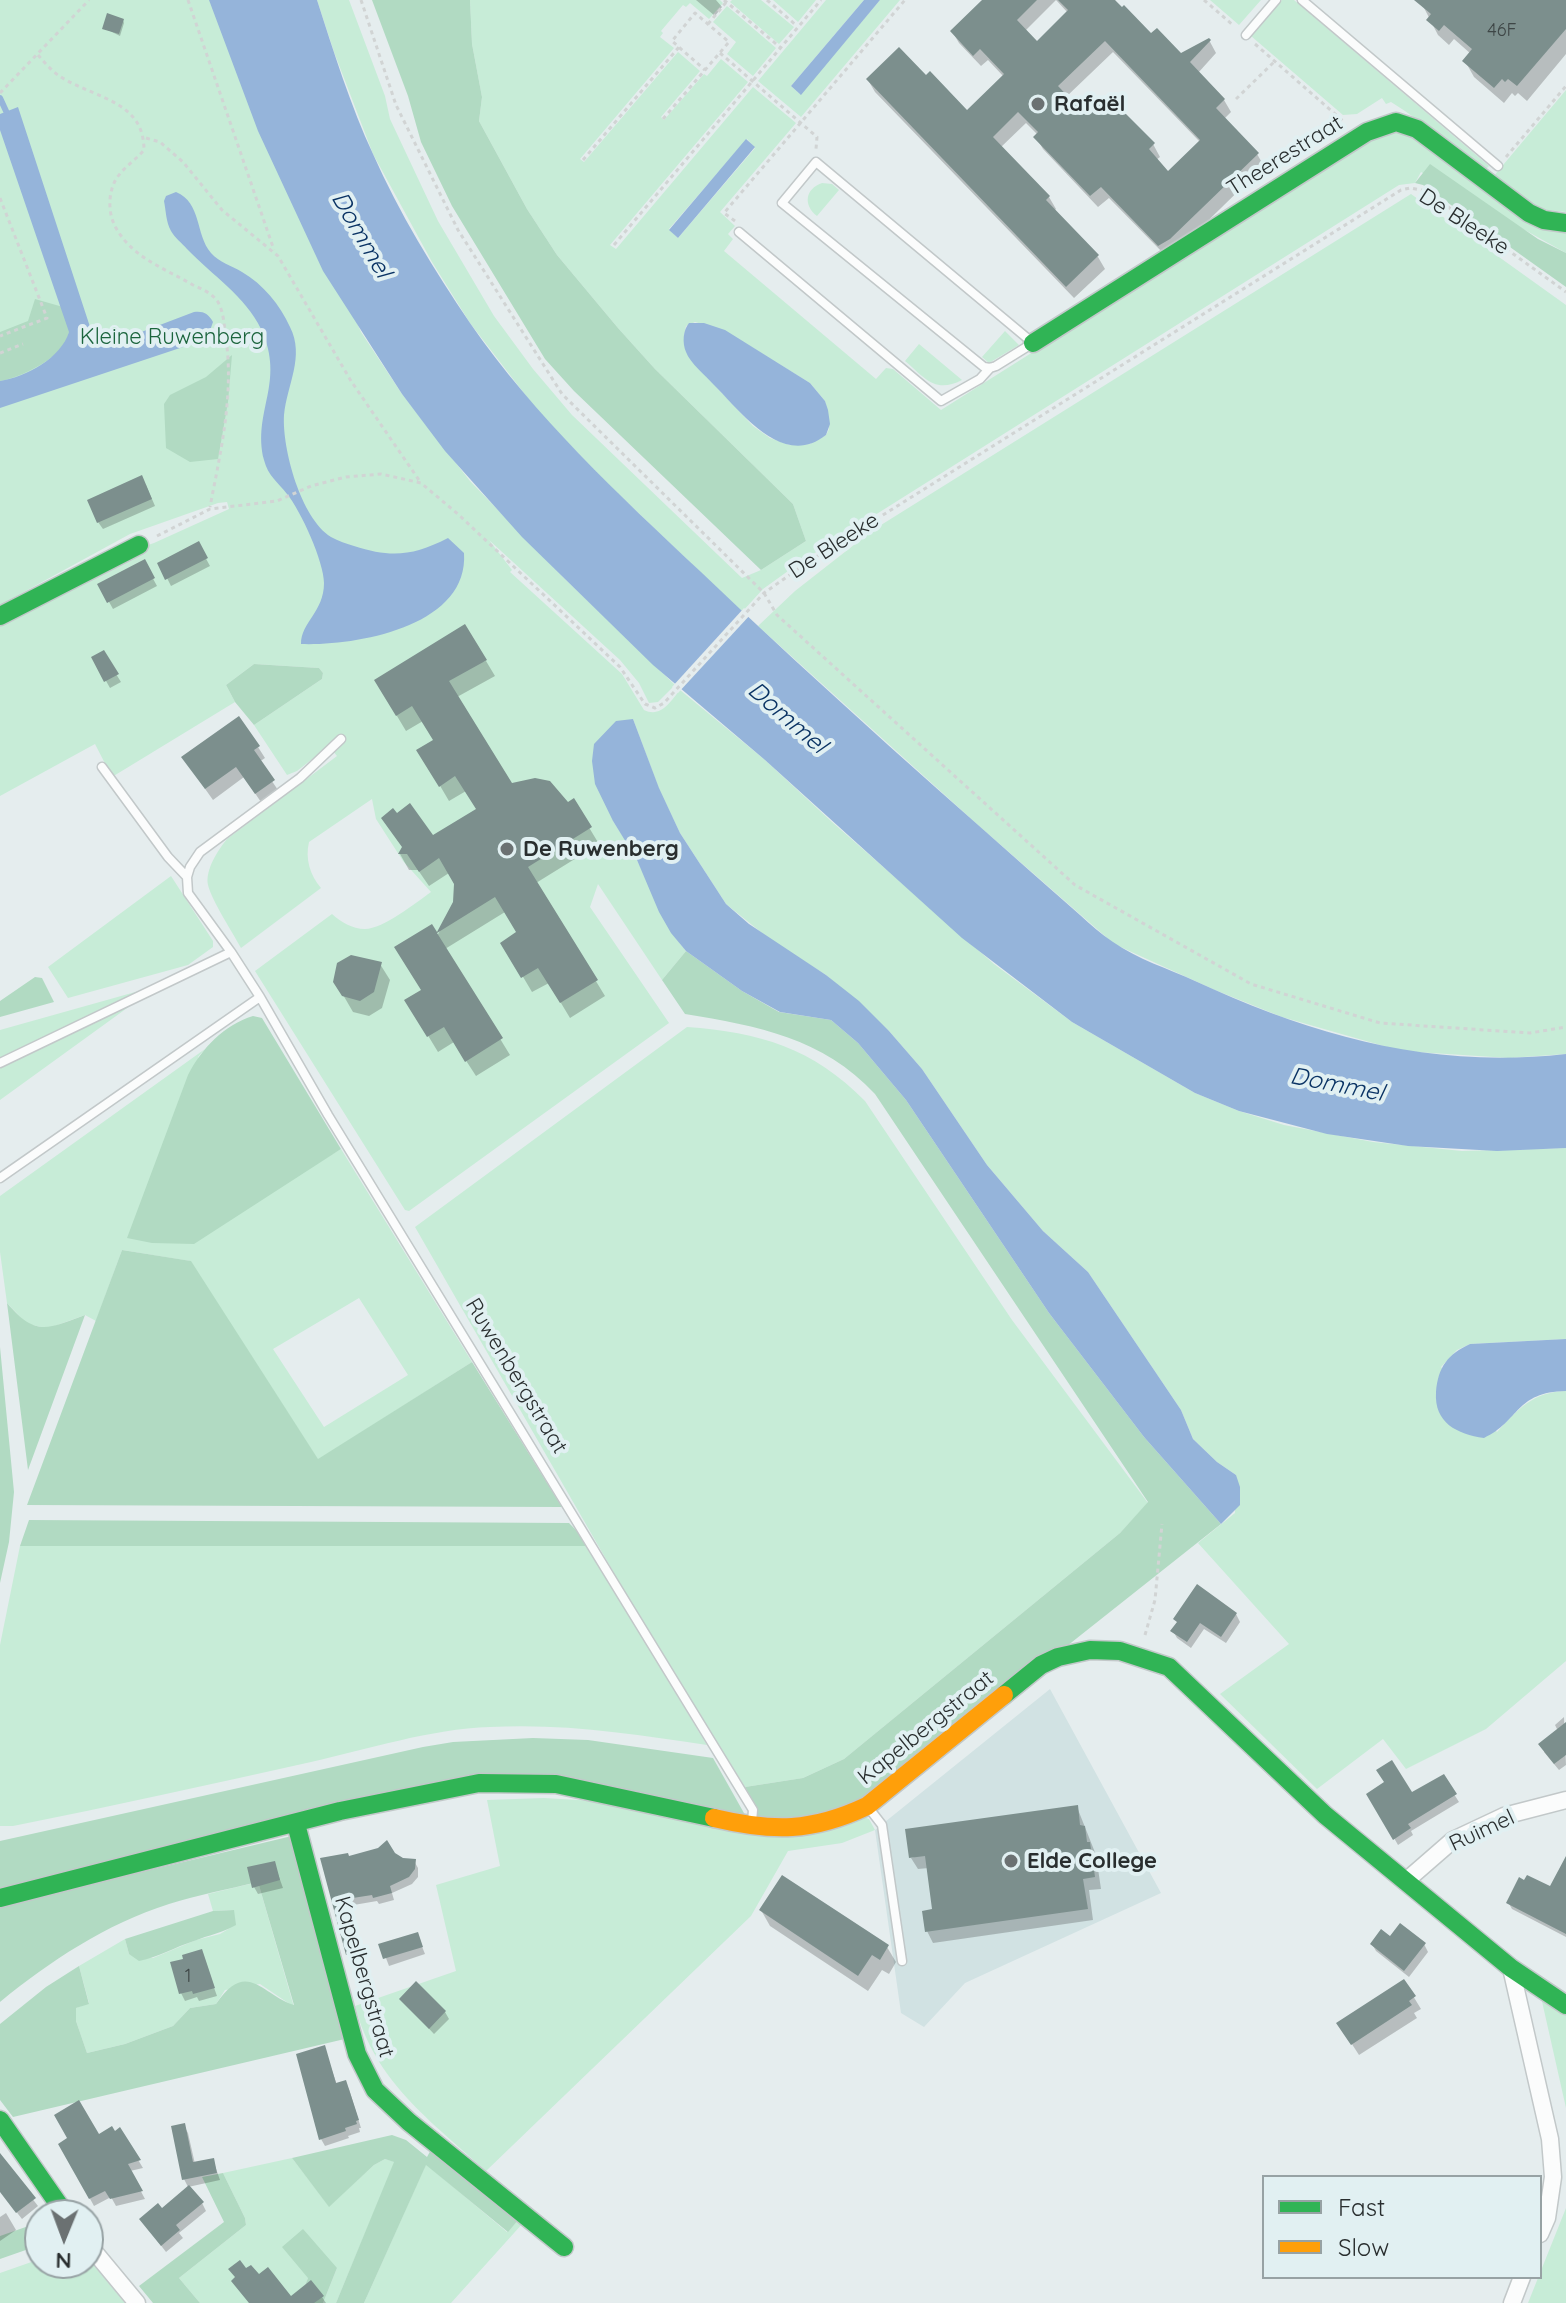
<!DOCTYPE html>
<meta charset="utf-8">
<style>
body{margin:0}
#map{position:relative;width:1566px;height:2303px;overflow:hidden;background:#e5edee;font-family:Quicksand,sans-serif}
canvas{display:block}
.legend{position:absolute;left:1262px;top:2175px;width:280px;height:104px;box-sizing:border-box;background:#e1f0f2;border:2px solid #97a2a4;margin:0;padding:10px 14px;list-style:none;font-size:24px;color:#292e2f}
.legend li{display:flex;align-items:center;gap:16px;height:40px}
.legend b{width:40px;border:2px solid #97a2a4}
.north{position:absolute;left:24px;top:2199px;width:80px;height:80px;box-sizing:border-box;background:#e1f0f2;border:2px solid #97a2a4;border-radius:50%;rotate:181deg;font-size:22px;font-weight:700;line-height:32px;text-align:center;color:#292e2f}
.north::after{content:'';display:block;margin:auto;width:28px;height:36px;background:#6b7172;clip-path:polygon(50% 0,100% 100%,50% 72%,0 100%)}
</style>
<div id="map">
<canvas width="1566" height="2303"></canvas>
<ul class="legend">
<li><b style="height:10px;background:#30b455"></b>Fast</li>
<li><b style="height:10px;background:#ff9f0a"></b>Slow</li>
</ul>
<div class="north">N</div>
</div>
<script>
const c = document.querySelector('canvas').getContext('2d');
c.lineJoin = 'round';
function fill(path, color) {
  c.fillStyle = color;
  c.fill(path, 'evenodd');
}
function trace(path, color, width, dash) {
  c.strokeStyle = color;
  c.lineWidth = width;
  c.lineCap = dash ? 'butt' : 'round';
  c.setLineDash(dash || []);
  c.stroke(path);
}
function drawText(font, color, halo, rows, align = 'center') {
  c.font = font + ' Quicksand,sans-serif';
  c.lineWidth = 8;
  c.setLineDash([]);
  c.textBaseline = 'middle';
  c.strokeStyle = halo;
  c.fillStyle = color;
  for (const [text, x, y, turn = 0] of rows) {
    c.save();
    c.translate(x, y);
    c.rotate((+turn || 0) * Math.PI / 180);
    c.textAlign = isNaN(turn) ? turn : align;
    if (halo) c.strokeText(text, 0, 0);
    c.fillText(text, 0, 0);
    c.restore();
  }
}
fill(new Path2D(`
 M1050 1689 1161 1893 965 1983 924 2027 901 2013 875 1830Z`), '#d1e2e3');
fill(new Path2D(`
 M0 0H216L361 332 402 394 470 481 562 576 675 685 658 702 649 703 639 683 620 660 489 540 512 570 510 572 622 674 644 710C661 718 670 702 680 690L765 760 832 822 994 964 1072 1022 1195 1093 1239 1111 1284 1125 1373 1142 1462 1151 1566 1148V1339L1470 1344 1457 1350 1441 1367 1497 1432C1518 1409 1533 1392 1566 1391V1661L1486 1729 1406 1769 1383 1739 1317 1789 1220 1694 1289 1644 1198 1543 1235 1513 1236 1475 1217 1462 1193 1439 1181 1410 1088 1272 1043 1231 987 1165 922 1069 889 1031 826 975 772 941 726 904 680 833 659 789 633 719 613 821C621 834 630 846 637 860 655 894 660 920 686 951L662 980 598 884 590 907 669 1023 409 1211 405 1210 255 971 332 914C341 922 352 929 365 929 383 929 417 902 431 892L403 861 376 819 372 799 309 842C305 859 310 875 321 888L241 948C233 933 212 901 208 885 205 870 218 850 227 839L337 756 329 746 297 771 287 775 254 725 322 679 323 673 319 668 254 664 226 685 235 702 112 777 95 744 0 796V617L112 557 154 543 229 509 227 502 218 503 130 534 0 605Z
 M317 0H349L385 96 390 119 438 221 494 316 533 369 572 415 742 578 761 570 806 541 793 504 655 369 618 328 557 255 527 209 479 121 482 97 472 44 470 0H720L723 3 709 19 690 3 686 7 683 5 661 31 663 33 660 37 674 48 580 159 584 162 678 52 700 71 661 117 664 120 704 74 707 76 721 59 748 82 610 245 616 249 753 87 796 123 720 212 735 226 728 234 733 239 724 251 876 379 886 368 893 369 941 410 1366 142 1401 131 1566 230V253L1421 172 1415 183 1399 185 802 561 763 589 742 612 606 482 540 414 470 323 432 262 373 154 334 52ZM747 139 755 148 678 238 669 229ZM695 322 725 331 810 383 825 401 829 429 826 435 810 444 790 445 770 438 753 426 693 362 684 337 686 326Z
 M732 0H761L794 27 779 44 730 2Z
 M773 0H816L798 22Z
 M826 0H864L791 86 800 94 880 0H900L801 117 758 81Z
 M1210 0H1261L1239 25Z
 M1282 0H1294L1489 166 1485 170 1405 111 1391 102 1386 104 1382 98 1357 114 1343 115 1251 36Z
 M727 6 776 48 753 76 727 54 736 42 713 22Z
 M1566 90V212L1538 209 1493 177Z
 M822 183 832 184 839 190 817 216C803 205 805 189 822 183Z
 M1411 194 1566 305V1054L1509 1058 1401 1051 1282 1017 1215 990 1114 944 978 825 758 626 795 591 873 530Z
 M1005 331 1019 345 989 363 982 357Z
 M919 344 962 380C935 394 925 378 905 361Z
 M171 876 213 941V947L188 965 68 998 48 967Z
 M146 989 152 990 0 1100V1030Z
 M687 1027C759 1032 813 1048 865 1101L1012 1320 1148 1503 1120 1533 844 1759 803 1778 745 1787 645 1627 415 1227Z
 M205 1049 198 1057 289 1180 341 1149 472 1362 318 1460 190 1261 122 1250 96 1321 85 1315 52 1327H41L27 1324 7 1303 0 1252V1196ZM359 1298 408 1375 324 1427 273 1349Z
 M20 1546H587L707 1745C635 1734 563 1723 490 1727 430 1729 369 1749 311 1762 212 1784 113 1806 13 1826H0V1645Z
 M544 1798 629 1803 726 1828 859 1815 869 1819 875 1830 842 1843 788 1851 751 1916 486 2171C431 2121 375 2082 355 2006L456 1971 436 1885 500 1866 487 1800Z
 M258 1882 294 2007 260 1984 225 1990 216 2004 190 2008 173 2026 125 2044 87 2053 76 2021V2008L89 2003 79 1966 125 1939 129 1954 153 1958 196 1940 220 1934 235 1925 233 1910 213 1911 208 1894Z
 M1541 1997 1566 2003V2108Z
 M292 2158 329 2206 374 2165 385 2159 395 2162 336 2303H323L337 2268 308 2278 298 2303H200L179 2278 246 2225 245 2218 223 2173Z
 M426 2164 507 2232 519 2219 523 2223 451 2303H364Z
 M1566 2208V2303H1528Z
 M88 2258 125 2303H0V2273L40 2259V2263H88Z`), '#c7ecd7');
fill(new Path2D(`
 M372 0H470L472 44 482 97 479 121 527 209 557 255 618 328 655 369 793 504 806 541 761 570 574 391 545 359 452 206 421 142 408 96Z
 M1430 164 1538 239 1566 253V287L1423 185 1415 183Z
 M35 299 63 307C65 315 70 324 69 332 67 356 20 378 0 381V332L28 321Z
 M232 355 228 402 218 459 190 462 166 448 164 404 170 395 206 377Z
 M254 664 319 668 323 673 322 679 254 725 235 702 226 685Z
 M686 951 742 991 779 1012 831 1020 858 1043 906 1100 1049 1313 1144 1437 1221 1524 1067 1646 847 1810 756 1822 753 1802 745 1787 803 1778 844 1759 1120 1533 1148 1502 875 1094C823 1038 758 1026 685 1014L662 980Z
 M35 977 42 978 54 1002 0 1017V1001Z
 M253 1016 262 1018 341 1149 194 1244 152 1243 127 1238 188 1075C202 1048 224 1025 253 1016Z
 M122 1250 191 1261 318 1459 472 1362 562 1507 27 1505Z
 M7 1303C36 1337 47 1329 85 1315L28 1470Z
 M0 1347 14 1492 9 1542 0 1583Z
 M29 1520 569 1523 578 1532 587 1546H20Z
 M533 1738 588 1740 713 1758 749 1822 524 1776 0 1891V1841L423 1747 453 1742Z
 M296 1835 349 2038 13 2117 0 2100V2024L46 1987 79 1966 89 2004 76 2008V2021L87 2053 125 2044 173 2026 190 2008 216 2004C247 1958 262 1995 294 2005L258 1882C228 1889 198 1895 169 1904 106 1924 50 1961 0 2002V1906Z
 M234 1910 236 1925C222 1933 209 1935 194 1941 175 1947 159 1957 139 1961L129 1954 125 1939 213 1911Z
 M392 2135 406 2140 427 2157 433 2146 519 2219 508 2232 426 2165 364 2303H336L394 2162 385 2159 374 2165 329 2207 292 2158Z
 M223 2173 245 2218 246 2225 179 2278 200 2303H153L139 2286 224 2222 202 2177Z
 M40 2222V2245L0 2259V2236Z
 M303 2229 337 2268 323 2303H298L308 2278 282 2247Z`), '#b1dac2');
fill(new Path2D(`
 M209 0H317C333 50 351 107 373 154 399 213 434 270 470 323 535 417 618 494 701 572 824 690 952 802 1080 915 1090 924 1101 934 1113 942 1137 959 1169 969 1195 981 1317 1037 1431 1069 1566 1054V1148L1497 1151 1408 1146 1327 1134 1239 1111 1195 1093 1072 1022 962 938 765 760 653 665 522 537 445 451 402 394 323 271 258 131Z
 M864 0H880L801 95 791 86Z
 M18 107 93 336 99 342H115L194 312C203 311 208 313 213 322L207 339 0 408V381C26 377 61 358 69 332L0 130V114Z
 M746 139 755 147 678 238 669 230Z
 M176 192C202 203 195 234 211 253 219 262 232 266 242 272 263 284 280 305 290 327 305 357 287 384 284 415 282 449 301 518 331 537 338 541 347 544 354 546 391 558 413 556 448 538L464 553C469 627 355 646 301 644 301 622 324 612 324 583 324 562 301 511 287 494 278 482 268 476 264 460 252 411 286 383 261 329 246 297 212 275 187 249 182 243 175 238 171 231 166 222 166 211 164 201L166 196Z
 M689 323H704L725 330 810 383 825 401 828 410 830 424 826 435C783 469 742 413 714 385 706 376 690 363 686 352 682 343 683 330 689 323Z
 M633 719 659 788 680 833 726 904 749 924 826 975 859 1001 889 1031 922 1069 987 1165 1043 1231 1088 1272 1181 1410 1193 1439 1217 1462 1236 1475 1240 1487V1505L1221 1524 1144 1437 1049 1313 906 1100 858 1043 831 1020 780 1012 742 991 686 951 671 933 659 912 637 860 613 821 595 784 592 761 594 744 616 721Z
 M1566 1339V1391C1515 1392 1520 1421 1484 1438 1457 1434 1434 1423 1436 1392 1438 1367 1448 1354 1470 1344Z`), '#95b4da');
fill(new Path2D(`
 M744 608 751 614 678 693 672 687Z`), '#e5edee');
fill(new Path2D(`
 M696 0H716L722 7 715 16Z
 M984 0H1114L1151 36 1180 55 1209 40 1216 53 1198 73 1224 100 1231 112 1224 119 1257 154 1264 166 1177 251 1167 257 1109 198 1098 207 1043 149 1036 137 1038 135 1026 123 1000 148 1049 197 1056 209 1054 211 1098 257 1105 269 1074 298 875 92 868 80 967 112 1004 77 988 60 981 66 959 43 952 31ZM1056 0 1068 13 1037 44 1025 31ZM1113 52 1200 142 1168 174 1156 160 1160 157 1153 144 1115 116 1083 115 1066 97Z
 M1423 0H1566V54L1527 101 1518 93 1515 96 1512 93 1504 103 1474 77 1465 61 1471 54 1454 39 1449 45 1438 35 1422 4Z
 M123 20 124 23 120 36 104 28Z
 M146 485 155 506 103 529 98 522Z
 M198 544 210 566 171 586 160 564Z
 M144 562 157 586 113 609 99 584Z
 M103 653 121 682 110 688 93 658Z
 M486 661 495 676 457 697 511 785 567 804 573 801 599 844 536 883 605 996 570 1018 549 983 532 992 503 943 518 933 505 912 445 949 510 1055 476 1076 454 1042 438 1052 407 1001 423 991 437 936 454 905 457 889 449 873 429 886 418 870H409L400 854 403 848 433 838 478 810 466 791 449 801 419 750 435 741 423 721 406 731 376 681Z
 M258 747 265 758 259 762 280 793 263 805 244 777 213 800 191 769Z
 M380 964 390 980 382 1008 369 1016 353 1012 335 981Z
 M1236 1614 1240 1622 1226 1643 1204 1629 1191 1648 1177 1638 1173 1631 1178 1623Z
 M1564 1717 1566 1765 1559 1770 1544 1752 1558 1731 1555 1725Z
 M1443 1777 1459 1802 1411 1831 1413 1835 1398 1845 1369 1794 1386 1783 1412 1795Z
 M1077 1807 1096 1855 1101 1889 1089 1890 1093 1920 933 1943 927 1931 935 1911 929 1868 918 1869 911 1858Z
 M393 1854 402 1860 414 1861 418 1868V1877L412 1884 392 1893 394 1900 379 1904 377 1901 342 1907 360 1958 352 1961 323 1859Z
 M274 1863 283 1888 258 1894 254 1887Z
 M1566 1873V1937L1512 1909 1508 1902 1551 1889Z
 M761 1910 887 1947 896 1962 889 1974 882 1970 868 1991 770 1926Z
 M417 1934 425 1954 389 1966 381 1945Z
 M1372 1944H1424L1428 1952 1409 1977 1376 1951Z
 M201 1951 217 1996 199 2001 197 1997 185 2001 181 1993Z
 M1404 1981 1421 2009 1414 2013 1417 2018 1359 2055 1346 2035Z
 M401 1999 445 2012 449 2019 434 2034Z
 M324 2047 337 2085 345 2082 349 2089 361 2128H359L360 2132 348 2136 349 2138 325 2146 321 2139Z
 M184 2126 188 2133 195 2164 213 2160 220 2180 188 2187 184 2179Z
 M120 2130 143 2168 130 2171 145 2199 116 2206 111 2197 94 2206 60 2144 70 2139 99 2136Z
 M0 2157 38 2206 22 2219 0 2191Z
 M202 2203 206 2211 179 2233 183 2238 166 2252 146 2226 162 2210Z
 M6 2213 16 2230 0 2241V2217Z
 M246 2271 291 2299 322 2297 326 2303H249Z`), '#0003');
trace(new Path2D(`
 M0 98 6 111`), '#95b4da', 6);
fill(new Path2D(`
 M982 0H1037L1017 20 1037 41 1068 10 1058 0H1115L1122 7 1124 5 1151 33 1157 28 1181 53 1209 38 1211 40 1190 62 1225 99 1216 108 1259 153 1170 239 1158 246 1101 187 1090 196 1033 137 1038 132 1018 112 993 137 1050 196 1046 200 1099 255 1066 287 866 79 899 47 926 75 930 71 967 110 1004 74 980 49 973 56 950 31ZM1105 41 1200 140 1168 171 1149 149 1155 143 1120 108 1115 113 1099 96 1083 112 1058 86Z
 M1414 0H1566V29L1517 86 1508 79 1505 82 1502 79 1494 88 1462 61 1472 49 1444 25 1439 31 1426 20 1431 14Z
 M107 13 124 19 119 34 102 29Z
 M142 475 152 499 97 523 87 500Z
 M199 541 208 558 165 580 157 563Z
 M145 559 155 578 107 603 97 584Z
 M465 624 487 660 449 681 512 783 535 778 550 781 568 802 574 798 592 827 528 867 598 980 560 1003 538 968 521 978 500 943 516 932 495 897 437 933 503 1038 465 1062 444 1027 427 1037 404 1000 421 990 394 947 432 924 437 932 453 902 454 884 439 858 419 872 407 854H398L402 847 381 818 393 808 397 813 410 803 433 835 476 809 455 776 439 787 416 750 433 740 412 706 396 716 374 680Z
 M104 650 119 674 104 682 91 657Z
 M239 716 260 746 254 750 275 780 255 794 236 767 205 789 181 757Z
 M351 955 382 962 374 992 360 1001 342 996 333 982 337 963Z
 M1197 1584 1237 1613 1221 1637 1200 1623 1187 1642 1170 1631 1177 1622 1173 1619Z
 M1566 1722V1755L1554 1764 1538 1744Z
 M1392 1760 1412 1792 1444 1774 1457 1794 1408 1824 1411 1828 1393 1840 1366 1794 1384 1782 1376 1770Z
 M1078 1805 1080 1825 1085 1826 1087 1842H1090L1095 1877 1083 1879 1088 1909 925 1932 922 1911 932 1909 925 1856 909 1858 905 1829Z
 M387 1840 395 1853 403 1858 416 1859 415 1869 409 1877 390 1886 392 1893 373 1898 372 1895 340 1900 357 1951 346 1955 320 1858 348 1853 349 1856 378 1848Z
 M1566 1856V1934L1506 1903 1519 1877 1524 1880 1527 1875 1550 1886Z
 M275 1861 280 1880 252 1888 247 1867Z
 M782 1875 889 1945 880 1960 872 1955 858 1976 759 1910Z
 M1400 1923 1426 1943 1404 1971 1370 1944 1381 1929 1390 1936Z
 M418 1932 423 1947 383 1959 378 1944Z
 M202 1949 215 1988 193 1994 192 1991 179 1994 170 1962 183 1959 182 1955Z
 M1404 1979 1416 1996 1409 2001 1412 2005 1351 2045 1336 2023Z
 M416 1981 446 2011 429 2029 399 1999Z
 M325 2045 336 2083 346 2080 359 2120 356 2121 357 2124 345 2128 346 2131 319 2140 296 2054Z
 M79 2100 99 2134 112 2126 115 2131 120 2127 141 2160 128 2164 143 2191 110 2199 105 2191 89 2199 58 2144 67 2138 54 2115Z
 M185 2123 193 2162 214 2158 217 2173 182 2180 171 2126Z
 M0 2153 36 2198 16 2213 0 2192Z
 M189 2185 204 2202 176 2225 180 2230 161 2246 139 2219 158 2203 162 2208Z
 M240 2260 246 2268 251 2265 259 2274 268 2267 291 2296 311 2280 324 2296 314 2303H249L231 2281 235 2277 228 2269Z`), '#7c8f8d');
const lane = new Path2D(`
 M1302 0 1498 166
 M1246 35 1276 0
 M816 162 1033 343 996 366 990 368 984 367 782 203Z
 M739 232 941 401 980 379 990 368
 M341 739 300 778 200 852 190 867 187 877 188 893 231 952 260 997 328 1115 753 1810 752 1822
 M102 767 168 857 187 877
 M0 1063 231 952
 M0 1178 260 997
 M868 1807 882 1825 902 1961`);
const street = new Path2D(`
 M1407 1880 1453 1840 1504 1816 1566 1800
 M1511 1968 1550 2139 1553 2177 1547 2218 1540 2234
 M88 2244 137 2303
 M1512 2303 1522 2277`);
const fast = new Path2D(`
 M1033 343 1367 132 1396 122 1417 129 1529 213 1544 220 1566 223
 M0 616 139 545
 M1004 1695 1041 1665 1058 1657 1090 1650 1120 1651 1169 1667 1325 1815 1511 1968 1566 2005
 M296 1824 357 2054 375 2090 409 2122 564 2247
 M0 1898 340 1811 479 1783 556 1784 714 1818
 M0 2120 66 2215`);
const slow = new Path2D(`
 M714 1818C773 1832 812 1832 867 1806L1004 1695`);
trace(lane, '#c2c8c9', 11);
trace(street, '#c2c8c9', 19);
trace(fast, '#c2c8c9', 21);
trace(slow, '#c2c8c9', 21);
trace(new Path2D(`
 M188 0 274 250
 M361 0 396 105 458 230 562 394 764 593 777 615 1075 885 1251 984 1380 1023 1530 1033 1566 1027
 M724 0 781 48
 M767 0 797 26
 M1204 0 1234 26
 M708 24 728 0
 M1255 44 1343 121
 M720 53 817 137 816 149
 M38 55C46 64 54 74 66 80 100 99 144 103 144 150 135 161 122 168 115 181 108 195 108 214 116 228 133 258 164 268 193 285 202 289 212 293 218 302 223 311 224 322 225 332 235 392 221 449 210 507
 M0 93 89 0
 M1236 99 1275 61
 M663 119 729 42 695 13 672 41 705 70
 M146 138 160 142 183 162 222 210 278 256 351 381 421 483
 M1506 157 1566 86
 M583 160 679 47
 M0 198 47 318 0 336
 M735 221 724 213 905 0
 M614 245 821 0
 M0 353 23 344
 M157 536 210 509 277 501 311 486 346 477 381 474 421 483 459 515 620 667 645 704 655 708 664 703 764 593 808 562 1401 190 1410 188 1426 191 1566 292
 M1145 1635 1155 1600 1162 1524`), '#d1d4d4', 3, [4, 4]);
trace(lane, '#fbfcfc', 8);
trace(street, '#fbfcfc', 16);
trace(fast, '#30b455', 18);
trace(slow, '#ff9f0a', 18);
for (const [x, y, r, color] of [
 [1038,104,8,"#6b7172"],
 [507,849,8,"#6b7172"],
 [1011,1861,8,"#6b7172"]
]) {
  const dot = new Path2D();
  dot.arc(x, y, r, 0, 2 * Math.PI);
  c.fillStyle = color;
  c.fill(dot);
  trace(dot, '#e1f0f2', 3);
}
drawText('18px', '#3e4646', null, [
 ["46F",1502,31],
 ["1",188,1977]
]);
drawText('bold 22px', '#292e2f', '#e1f0f2', [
 ["Rafaël",1054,104],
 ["De Ruwenberg",523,849],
 ["Elde College",1027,1861]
], 'left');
drawText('22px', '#292e2f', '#e1f0f2', [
 ["Theerestraat",1285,156,-32],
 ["De Bleeke",1464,222,33],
 ["De Bleeke",834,546,-33],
 ["Ruwenbergstraat",516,1376,59],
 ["Kapelbergstraat",926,1728,-39],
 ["Ruimel",1482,1831,-25],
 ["Kapelbergstraat",364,1977,74]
]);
drawText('22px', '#1b653d', '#e1f0f2', [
 ["Kleine Ruwenberg",172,337]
]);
drawText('italic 24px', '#0a3364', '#e1f0f2', [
 ["Dommel",361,235,60],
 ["Dommel",787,718,41],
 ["Dommel",1337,1085,11]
]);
</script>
